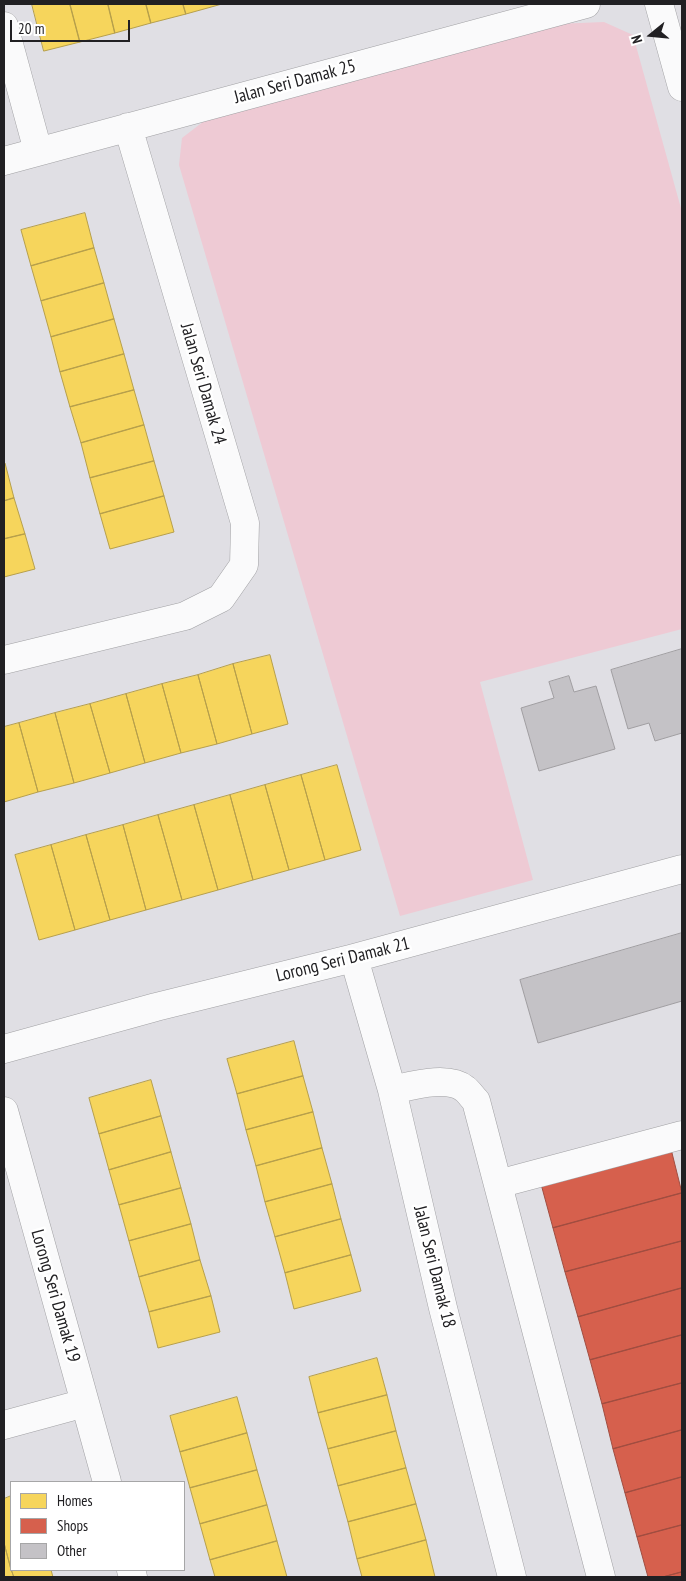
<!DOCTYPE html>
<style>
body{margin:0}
#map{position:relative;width:686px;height:1581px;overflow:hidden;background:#e0dfe4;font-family:"PT Sans Narrow",sans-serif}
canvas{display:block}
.frame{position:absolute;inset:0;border:5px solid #212023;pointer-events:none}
.legend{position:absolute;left:10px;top:1481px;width:175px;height:90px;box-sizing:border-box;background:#fff;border:1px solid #a6a6a7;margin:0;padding:6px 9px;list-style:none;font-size:15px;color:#212023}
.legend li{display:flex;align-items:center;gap:10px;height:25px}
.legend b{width:25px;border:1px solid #a6a6a7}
.north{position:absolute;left:626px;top:10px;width:50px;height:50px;-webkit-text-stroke:4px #fff;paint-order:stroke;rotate:253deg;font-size:14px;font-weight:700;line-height:20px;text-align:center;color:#212023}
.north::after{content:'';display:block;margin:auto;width:18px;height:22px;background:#212023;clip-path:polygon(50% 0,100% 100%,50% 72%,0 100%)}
.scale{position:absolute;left:10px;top:20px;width:120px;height:22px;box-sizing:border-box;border:2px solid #212023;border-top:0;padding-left:6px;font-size:15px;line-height:18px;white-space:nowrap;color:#212023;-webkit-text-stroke:4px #fff;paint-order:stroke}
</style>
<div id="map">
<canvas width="686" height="1581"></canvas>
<div class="frame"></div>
<ul class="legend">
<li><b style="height:14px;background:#f6d55c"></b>Homes</li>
<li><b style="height:14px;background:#d6604d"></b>Shops</li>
<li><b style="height:14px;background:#c4c2c6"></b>Other</li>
</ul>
<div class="north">N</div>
<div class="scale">20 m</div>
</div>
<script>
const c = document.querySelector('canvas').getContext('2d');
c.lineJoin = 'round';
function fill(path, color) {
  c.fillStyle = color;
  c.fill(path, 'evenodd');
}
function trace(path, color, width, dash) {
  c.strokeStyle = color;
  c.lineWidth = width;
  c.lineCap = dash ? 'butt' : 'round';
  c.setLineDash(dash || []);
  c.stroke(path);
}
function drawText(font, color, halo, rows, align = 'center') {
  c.font = font + ' "PT Sans Narrow",sans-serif';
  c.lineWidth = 5;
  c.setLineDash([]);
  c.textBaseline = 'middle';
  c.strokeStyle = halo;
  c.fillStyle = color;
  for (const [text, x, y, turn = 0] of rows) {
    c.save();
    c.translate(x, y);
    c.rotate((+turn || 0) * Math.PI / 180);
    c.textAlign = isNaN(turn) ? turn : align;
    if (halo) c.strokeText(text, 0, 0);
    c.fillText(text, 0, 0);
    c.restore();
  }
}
fill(new Path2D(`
 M604 22 633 35 682 212V629L480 682 533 880 400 916 179 165 182 138 208 118 556 24Z`), '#eecad4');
const homes = new Path2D(`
 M32 4H70L80 42 44 51Z
 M70 4H108L115 33 80 42Z
 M108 4H146L151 23 115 33Z
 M146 4H183L186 14 151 23Z
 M183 4H222L186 14Z
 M85 213 94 248 31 266 21 230Z
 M94 248 104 283 41 301 31 266Z
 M104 283 114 319 51 337 41 301Z
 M114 319 124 354 60 372 51 337Z
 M124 354 134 390 70 407 60 372Z
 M134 390 144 425 81 443 70 407Z
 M144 425 154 461 90 478 81 443Z
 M154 461 164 496 100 514 90 478Z
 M4 463H5L14 498 4 501Z
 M164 496 174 532 110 549 100 514Z
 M14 498 25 534 4 539V501Z
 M25 534 35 569 4 577V539Z
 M270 655 288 724 252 734 233 664Z
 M233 664 252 734 217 744 198 675Z
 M198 675 217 744 181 753 162 684Z
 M162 684 181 753 145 763 126 694Z
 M126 694 145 763 110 773 90 704Z
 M90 704 110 773 74 783 55 713Z
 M55 713 74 783 38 792 19 723Z
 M19 723 38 792 4 802V727Z
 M337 765 361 850 325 860 301 775Z
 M301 775 325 860 289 870 265 785Z
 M265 785 289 870 253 880 230 795Z
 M230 795 253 880 218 890 194 805Z
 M194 805 218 890 182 900 158 815Z
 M158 815 182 900 146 910 123 825Z
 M123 825 146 910 110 920 86 835Z
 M86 835 110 920 75 930 51 845Z
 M51 845 75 930 39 940 15 855Z
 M294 1041 303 1076 237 1094 227 1059Z
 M303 1076 313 1112 246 1130 237 1094Z
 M151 1080 161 1116 99 1134 89 1098Z
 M313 1112 322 1148 256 1166 246 1130Z
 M161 1116 171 1152 109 1170 99 1134Z
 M322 1148 332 1184 265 1202 256 1166Z
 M171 1152 181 1188 119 1205 109 1170Z
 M332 1184 341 1219 275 1237 265 1202Z
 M181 1188 191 1224 129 1241 119 1205Z
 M341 1219 351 1255 285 1273 275 1237Z
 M191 1224 200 1260 139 1277 129 1241Z
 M351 1255 361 1291 294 1309 285 1273Z
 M200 1260 211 1296 149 1312 139 1277Z
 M211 1296 220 1332 158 1348 149 1312Z
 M377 1358 387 1395 318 1413 309 1377Z
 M387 1395 396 1431 328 1449 318 1413Z
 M237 1397 247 1433 180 1452 170 1416Z
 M396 1431 406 1468 338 1486 328 1449Z
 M247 1433 257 1470 190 1488 180 1452Z
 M406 1468 416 1504 348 1522 338 1486Z
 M257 1470 267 1505 200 1524 190 1488Z
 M11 1496V1569L4 1543V1499Z
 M416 1504 426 1540 357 1559 348 1522Z
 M267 1505 277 1541 210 1560 200 1524Z
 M426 1540 435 1577H362L357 1559Z
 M277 1541 287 1577H215L210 1560Z
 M4 1543 11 1570 14 1577H4Z
 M12 1570H51L53 1577H14Z`);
fill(homes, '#f6d55c');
trace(homes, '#b69f4b', 1);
const shops = new Path2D(`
 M671 1149 682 1193 553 1228 541 1184Z
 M682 1193V1241L565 1272 553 1228Z
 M682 1241V1288L578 1317 565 1272Z
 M682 1288V1335L590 1360 578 1317Z
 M682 1335V1383L602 1404 590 1360Z
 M682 1383V1430L613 1449 602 1404Z
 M682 1430V1477L625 1493 613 1449Z
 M682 1477V1525L637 1537 625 1493Z
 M682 1525V1572L663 1577H648L637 1537Z
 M682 1572V1577H663Z`);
fill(shops, '#d6604d');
trace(shops, '#a04d40', 1);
const building = new Path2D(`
 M682 649V733L655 741 649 723 628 729 611 670Z
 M569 676 574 692 596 686 615 749 539 771 521 708 554 698 549 682Z
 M682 933V1001L538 1043 520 980Z`);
fill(building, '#c4c2c6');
trace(building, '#a09ea1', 1);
const minor = new Path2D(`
 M659 4 682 87
 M4 26 38 151
 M4 161 586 4
 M4 660 185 616 221 598 244 565 245 523 128 127
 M354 958 392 1090 443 1308 512 1577
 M4 1049 156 1007 354 958 682 869
 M392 1090C411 1086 448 1075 465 1089 469 1092 472 1097 476 1101L601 1577
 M4 1111 107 1482
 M498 1184 682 1135
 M4 1425 85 1403
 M131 1570 133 1577`);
trace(minor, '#a1a1a4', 29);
trace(minor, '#fafafb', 28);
drawText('18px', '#212023', '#fff', [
 ["Jalan Seri Damak 25",295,82,-15],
 ["Jalan Seri Damak 24",203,384,74],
 ["Lorong Seri Damak 21",343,960,-14],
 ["Jalan Seri Damak 18",434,1267,76],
 ["Lorong Seri Damak 19",55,1296,74]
]);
</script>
